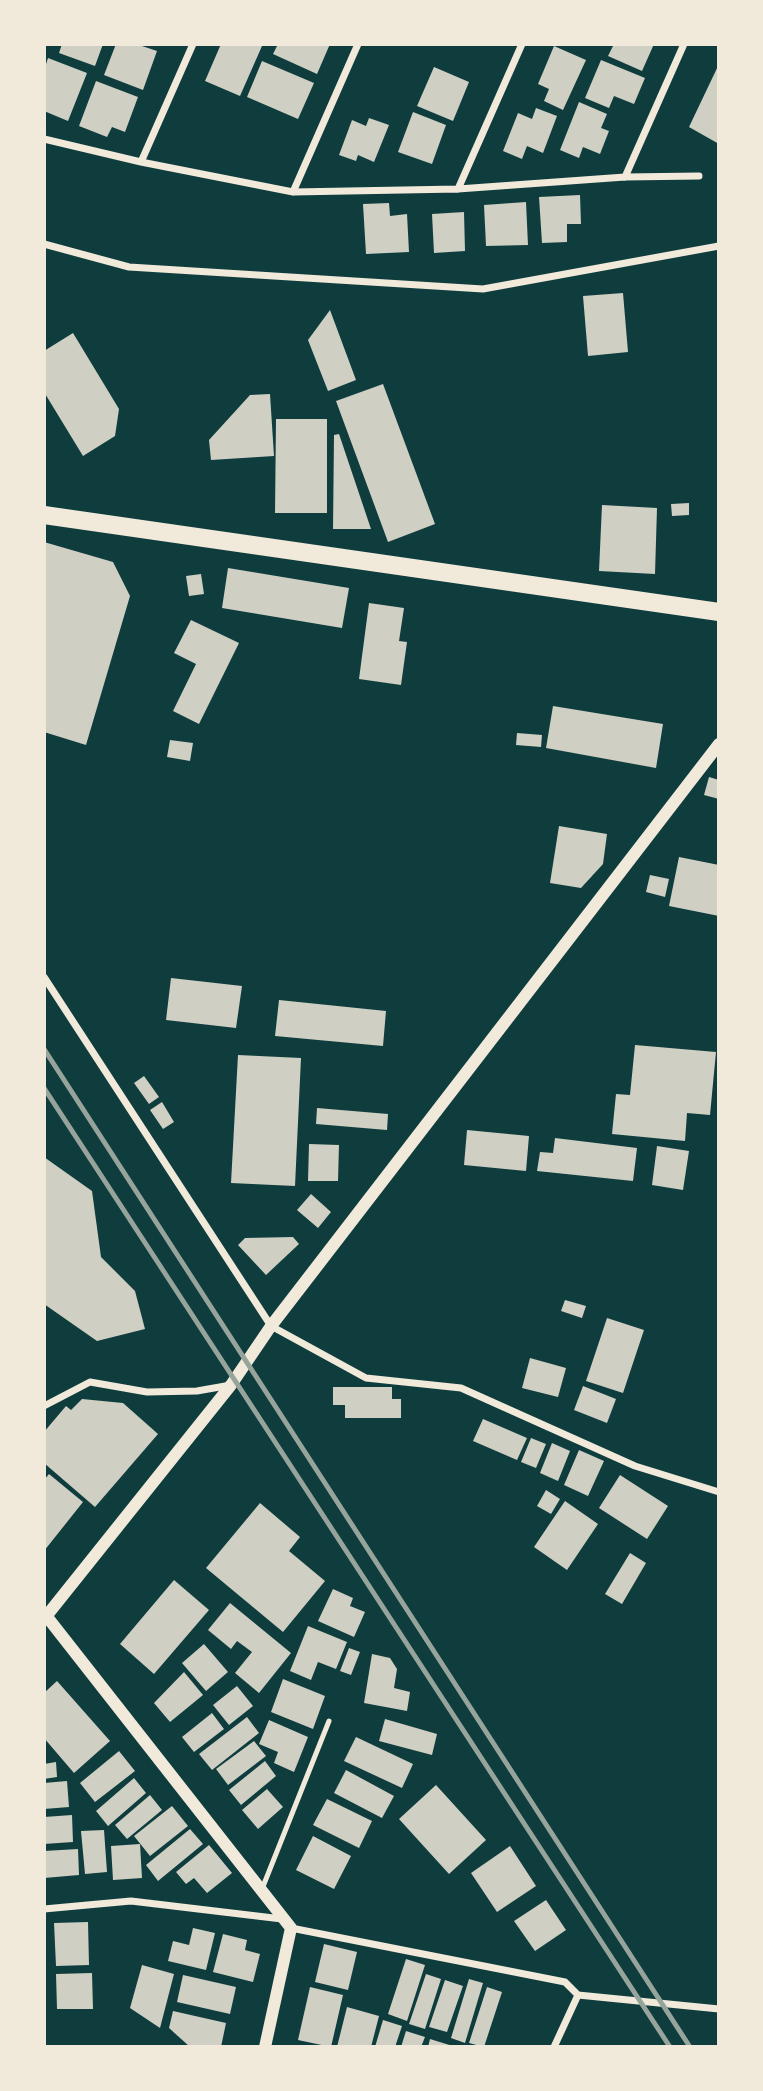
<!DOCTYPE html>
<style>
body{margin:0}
#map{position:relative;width:763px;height:2091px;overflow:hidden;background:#0f3d3e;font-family:"Alegreya Sans",sans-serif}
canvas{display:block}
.frame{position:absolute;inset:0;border:46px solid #f1e9da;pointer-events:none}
</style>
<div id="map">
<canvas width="763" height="2091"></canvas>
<div class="frame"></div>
</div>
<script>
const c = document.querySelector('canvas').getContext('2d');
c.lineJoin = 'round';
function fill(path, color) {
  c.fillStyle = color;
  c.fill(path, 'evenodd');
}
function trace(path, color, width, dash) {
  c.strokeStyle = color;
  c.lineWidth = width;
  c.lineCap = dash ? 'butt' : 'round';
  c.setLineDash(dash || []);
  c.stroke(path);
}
fill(new Path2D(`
 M62 44H103L95 66 59 53Z
 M116 44H136L157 51 143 90 104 75Z
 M221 44 262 46 240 96 205 81Z
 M278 44H330L317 74 273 54Z
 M614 44H654L642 71 608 56Z
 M554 46 586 60 563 110 544 101 549 89 538 84Z
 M48 58 87 73 68 121 44 111V70Z
 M601 60 645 78 634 104 614 96 609 108 585 98Z
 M262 61 314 83 298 119 247 97Z
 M719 64V144L689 127Z
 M434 67 469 82 453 121 417 106Z
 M96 81 138 97 125 132 112 127 107 137 79 126Z
 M579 102 607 114 601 128 609 131 600 154 583 147 579 158 560 150Z
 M536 108 557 116 543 153 527 146 522 159 503 151 518 113 532 119Z
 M413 112 446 125 432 164 398 152Z
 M369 118 389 125 374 162 358 155 356 161 339 155 352 120 366 126Z
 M580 195 581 224H567V242L542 243 539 197Z
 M526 202 528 245 486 246 484 205Z
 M389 203 390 216 407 214 409 252 366 254 363 204Z
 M464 212 465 251 434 253 432 214Z
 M623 293 628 352 588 356 583 296Z
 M330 310 356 380 328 391 308 340Z
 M73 333 119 409 115 436 83 456 44 392V351Z
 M383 384 435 524 388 542 336 401Z
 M270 394 274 456 211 460 209 440 250 395Z
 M276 419H327V513H275Z
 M339 434 371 529H333L334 435Z
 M689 503V515L672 516 671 504Z
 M602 505 657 508 655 574 599 571Z
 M44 542 113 562 130 596 86 745 44 732Z
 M228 568 349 588 342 628 222 608Z
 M201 574 204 594 189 596 186 576Z
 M369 603 404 608 399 641 407 642 401 685 359 679Z
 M191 620 239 643 199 724 173 711 196 664 174 653Z
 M553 706 663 724 656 768 546 748Z
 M517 733 542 735 541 747 516 745Z
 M170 740 193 743 190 761 167 757Z
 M709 777 719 780V799L704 795Z
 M559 826 607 834 603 864 581 888 550 883Z
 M679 857 719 865V916L669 906Z
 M650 875 669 879 665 897 646 892Z
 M171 978 242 986 236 1028 166 1020Z
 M279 1000 386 1011 383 1046 275 1036Z
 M635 1045 716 1052 710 1115 687 1113 685 1141 612 1134 616 1094 630 1095Z
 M238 1055 301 1058 295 1186 231 1183Z
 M144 1076 159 1097 149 1104 134 1083Z
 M162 1102 174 1122 163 1129 150 1110Z
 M317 1108 388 1114 387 1130 316 1124Z
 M467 1130 529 1136 526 1171 464 1165Z
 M555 1138 637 1148 633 1181 537 1171 540 1152 553 1153Z
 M309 1144 339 1145 338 1181H308Z
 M657 1146 689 1151 683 1190 652 1185Z
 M44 1157 92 1191 101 1257 135 1291 145 1329 97 1341 44 1304Z
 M311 1194 331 1212 318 1228 297 1210Z
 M293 1237 299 1244 266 1275 238 1245 245 1238Z
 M565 1300 586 1306 582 1318 561 1311Z
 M607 1318 644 1330 623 1393 586 1381Z
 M530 1358 566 1368 558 1397 522 1388Z
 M583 1386 616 1399 607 1423 574 1410Z
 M333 1387H392V1399H401V1418H345V1405H333Z
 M82 1399 123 1403 158 1434 95 1507 44 1463V1432L66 1406 71 1410Z
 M483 1419 527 1438 517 1460 473 1441Z
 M531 1438 546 1444 536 1468 521 1462Z
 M552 1443 570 1451 558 1481 540 1473Z
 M579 1450 604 1461 588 1496 564 1485Z
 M49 1474 83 1502 44 1551V1480Z
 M620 1475 668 1506 647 1539 599 1508Z
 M546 1490 560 1499 551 1514 537 1506Z
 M565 1501 598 1524 567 1570 534 1547Z
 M260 1503 300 1537 289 1551 325 1581 283 1632 206 1568Z
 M630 1553 646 1563 622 1604 605 1594Z
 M174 1580 209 1610 154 1674 120 1644Z
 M333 1589 353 1598 350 1606 365 1612 354 1637 318 1621Z
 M230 1603 291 1653 259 1693 235 1673 252 1652 237 1641 231 1649 208 1630Z
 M308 1626 347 1642 336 1669 318 1662 311 1680 290 1671Z
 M204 1644 228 1672 206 1691 182 1663Z
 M349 1648 360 1652 351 1675 340 1671Z
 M372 1654 390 1658 397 1669 394 1688 410 1692 407 1711 364 1703Z
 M184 1672 203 1695 170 1722 154 1703Z
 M283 1679 325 1696 313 1729 271 1712Z
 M57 1681 110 1741 74 1773 44 1738V1693Z
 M237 1686 253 1706 229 1725 213 1705Z
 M212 1713 224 1729 194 1752 182 1737Z
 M247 1717 259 1733 212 1770 199 1754Z
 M385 1719 437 1734 432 1755 379 1741Z
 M269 1720 308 1737 294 1772 274 1763 278 1752 259 1744Z
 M356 1737 413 1764 402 1788 344 1761Z
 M254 1741 266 1756 228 1785 216 1769Z
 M119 1751 135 1771 95 1802 80 1783Z
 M265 1761 276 1776 241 1805 229 1790Z
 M56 1762 57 1777 44 1779V1764Z
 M346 1770 394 1796 382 1818 334 1793Z
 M134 1778 146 1793 108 1826 96 1811Z
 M67 1781 69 1807 44 1809V1783Z
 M436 1785 486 1840 449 1874 399 1819Z
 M267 1789 283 1807 258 1829 242 1810Z
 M150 1795 162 1810 127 1839 115 1825Z
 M327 1799 372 1821 359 1848 313 1825Z
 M172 1806 188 1826 150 1856 134 1836Z
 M72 1815 73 1842 44 1844V1817Z
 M190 1829 203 1844 158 1881 146 1865Z
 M104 1830 107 1872 85 1874 81 1831Z
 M313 1836 351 1856 334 1889 296 1870Z
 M140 1844 142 1878 113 1880 111 1846Z
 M209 1845 232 1873 207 1893 194 1878 186 1884 176 1872Z
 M510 1846 536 1886 497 1912 471 1873Z
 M78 1849 79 1875 44 1878V1851Z
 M546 1900 566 1930 535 1951 514 1921Z
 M88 1922 89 1965 56 1966 54 1923Z
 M193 1928 215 1933 206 1970 168 1961 173 1941 189 1945Z
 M223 1934 247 1940 245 1950 260 1954 253 1982 213 1972Z
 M324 1944 357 1952 348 1990 315 1982Z
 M406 1959 425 1965 407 2021 388 2014Z
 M142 1965 174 1974 160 2028 130 2008Z
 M92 1973 93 2009H57L56 1974Z
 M426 1974 441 1979 425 2029 409 2024Z
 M183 1975 236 1987 230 2014 177 2002Z
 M469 1979 483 1983 465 2043 451 2038Z
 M445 1980 463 1986 447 2032 429 2027Z
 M310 1987 343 1995 331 2047 298 2040Z
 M487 1987 502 1992 484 2047 469 2043Z
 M347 2007 379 2016 371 2047H337Z
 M173 2011 226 2023 221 2047H190L169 2028Z
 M383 2020 402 2026 395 2047H375Z
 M406 2031 425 2037 421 2047H401Z
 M430 2039 456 2047H428Z`), '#cfcfc3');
trace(new Path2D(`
 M262 1889 329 1721`), '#f1e9da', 5);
trace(new Path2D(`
 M44 139 141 162 293 192 458 189 625 177 699 176
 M141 162 193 44
 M625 177 684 44
 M458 189 522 44
 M293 192 358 44
 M44 244 129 267 483 289 719 246
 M44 977 271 1326 366 1378 461 1388 635 1466 719 1492
 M44 1406 90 1382 147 1392 197 1391 231 1385
 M44 1909 131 1901 282 1919
 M291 1928 565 1982 578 1995 554 2047
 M578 1995 719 2009`), '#f1e9da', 7);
trace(new Path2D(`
 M44 1613 291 1928 265 2047
 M44 1619 231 1385 271 1326 719 744`), '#f1e9da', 12);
trace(new Path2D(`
 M44 515 719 612`), '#f1e9da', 18);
trace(new Path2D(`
 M44 1049 690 2047
 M44 1088 670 2047`), '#97a49c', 5);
</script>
